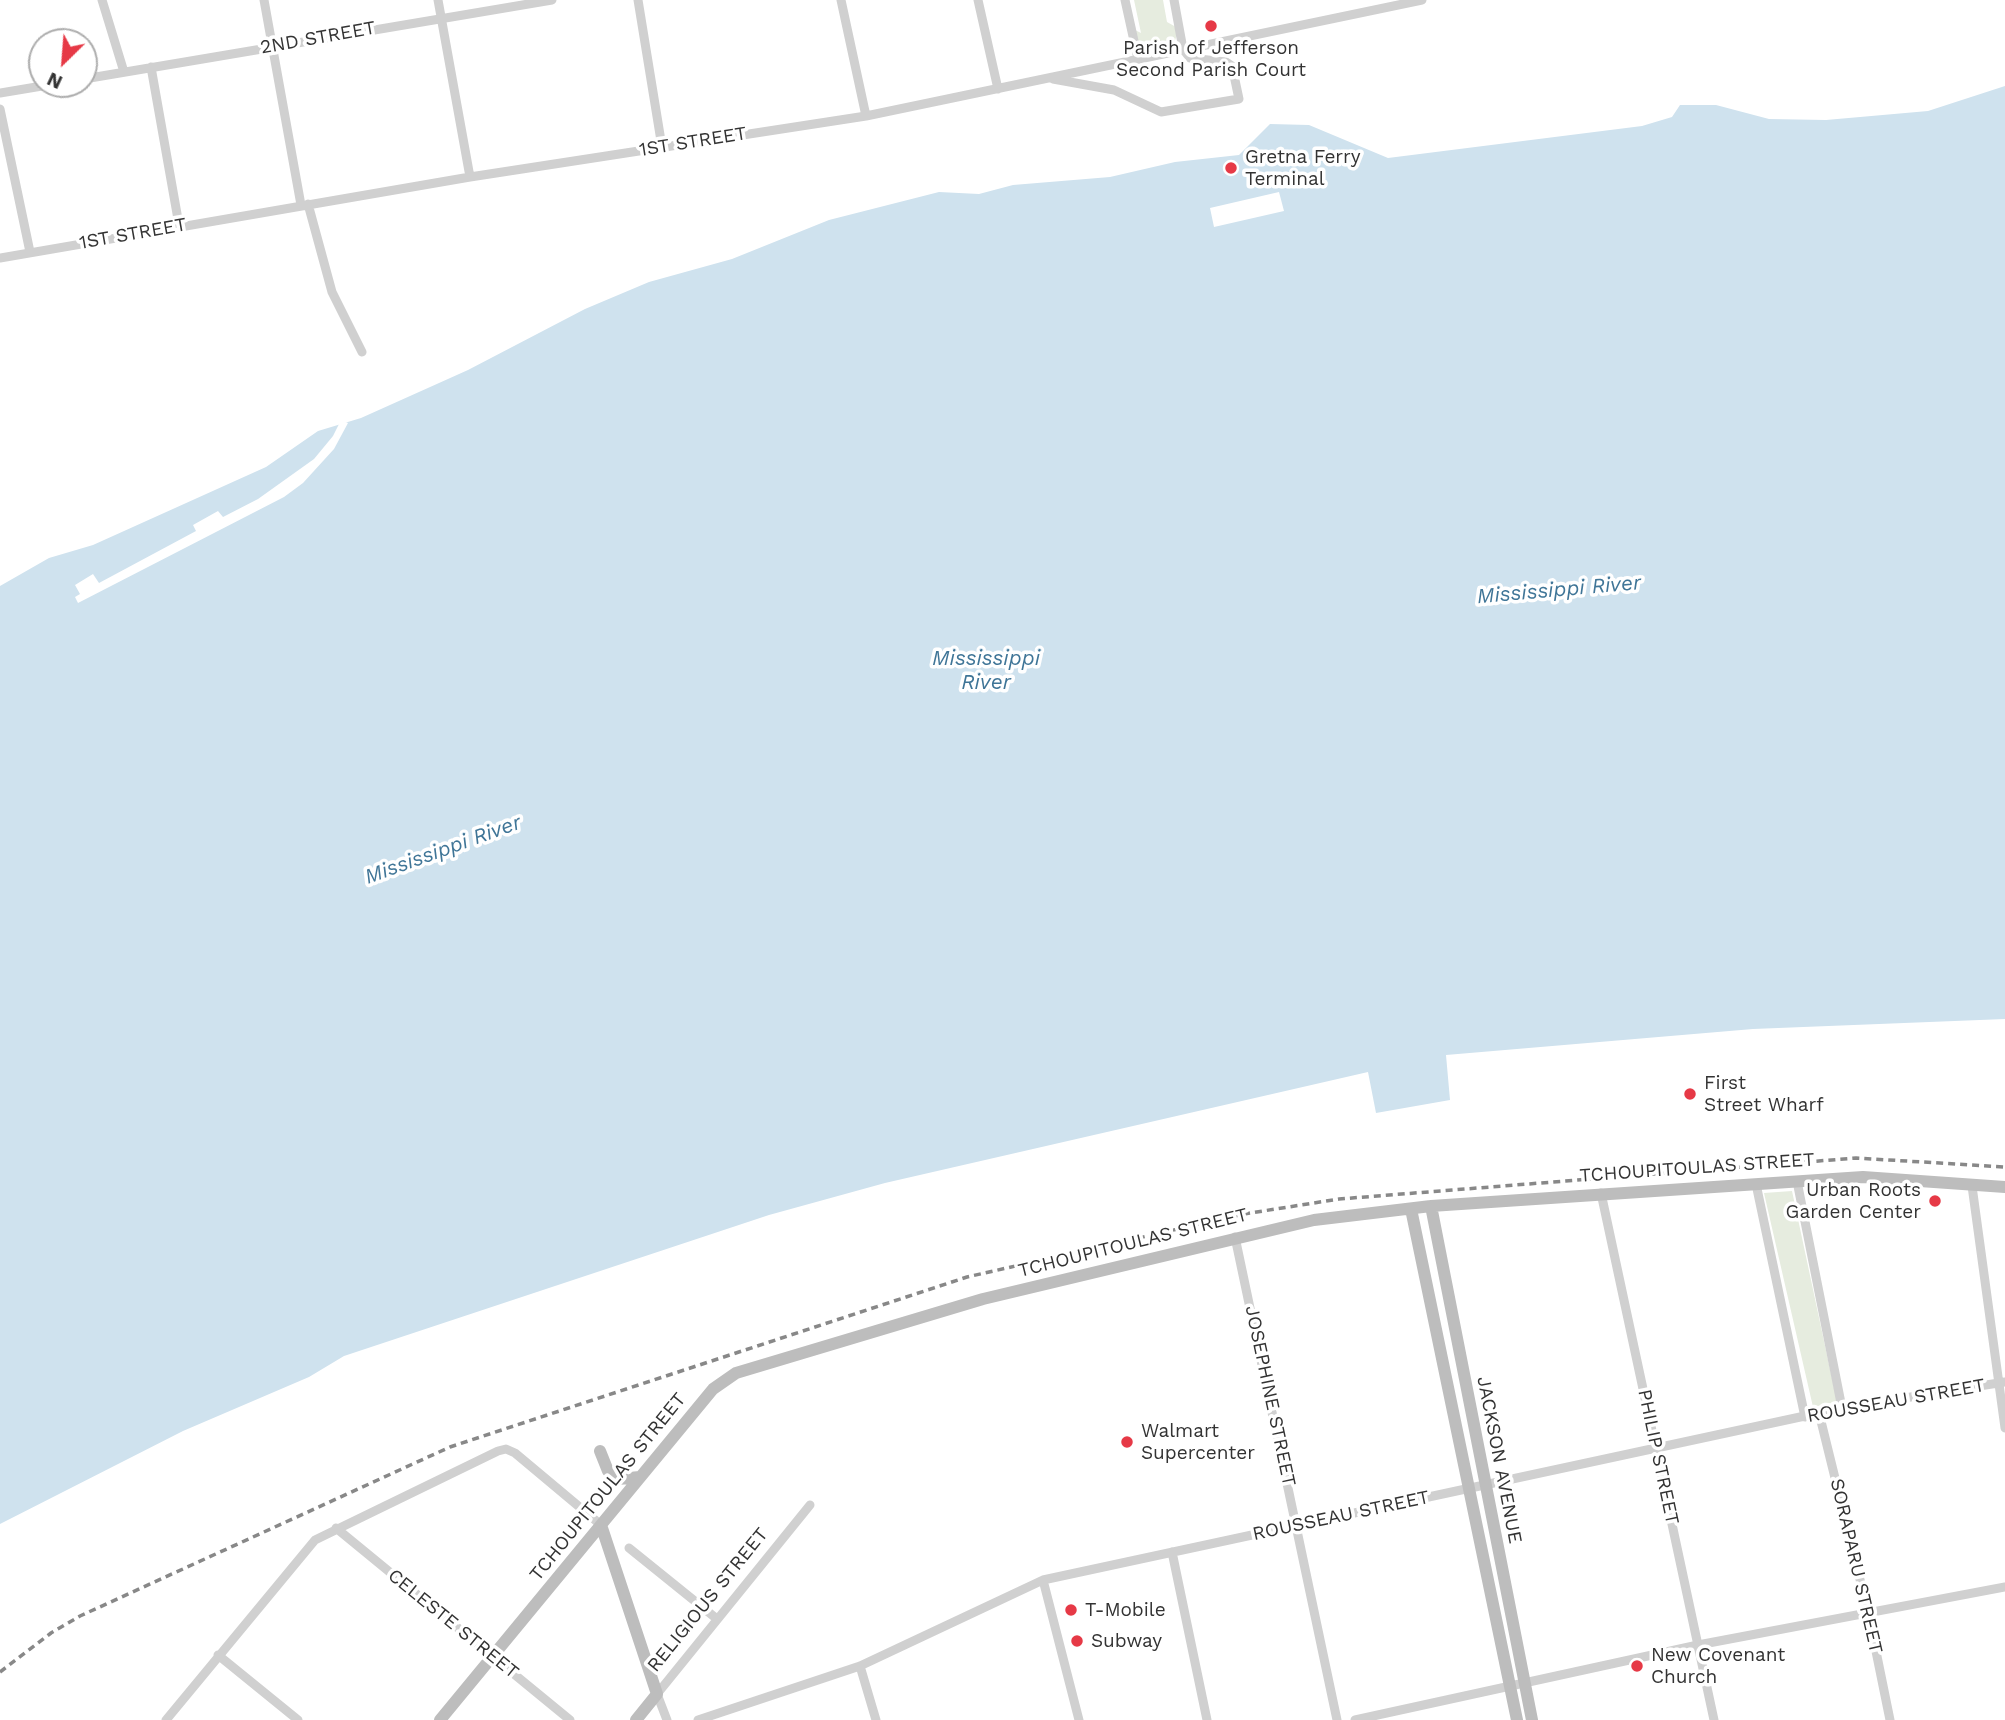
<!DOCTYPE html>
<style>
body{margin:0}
#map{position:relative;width:2005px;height:1720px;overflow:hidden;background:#fff;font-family:"Work Sans",sans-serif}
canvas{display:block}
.north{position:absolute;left:28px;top:28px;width:70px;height:70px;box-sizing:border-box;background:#fff;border:2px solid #adadad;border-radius:50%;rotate:205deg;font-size:19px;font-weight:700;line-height:28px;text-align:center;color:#333}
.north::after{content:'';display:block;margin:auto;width:24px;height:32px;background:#e63946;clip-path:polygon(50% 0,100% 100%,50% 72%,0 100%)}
</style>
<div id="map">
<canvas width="2005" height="1720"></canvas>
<div class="north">N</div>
</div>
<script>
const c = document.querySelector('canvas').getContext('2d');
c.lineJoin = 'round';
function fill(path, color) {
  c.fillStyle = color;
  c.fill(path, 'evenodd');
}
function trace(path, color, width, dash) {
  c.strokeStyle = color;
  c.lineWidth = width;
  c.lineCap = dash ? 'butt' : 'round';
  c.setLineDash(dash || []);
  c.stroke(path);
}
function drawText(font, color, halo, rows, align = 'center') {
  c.font = font + ' "Work Sans",sans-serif';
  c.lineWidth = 7;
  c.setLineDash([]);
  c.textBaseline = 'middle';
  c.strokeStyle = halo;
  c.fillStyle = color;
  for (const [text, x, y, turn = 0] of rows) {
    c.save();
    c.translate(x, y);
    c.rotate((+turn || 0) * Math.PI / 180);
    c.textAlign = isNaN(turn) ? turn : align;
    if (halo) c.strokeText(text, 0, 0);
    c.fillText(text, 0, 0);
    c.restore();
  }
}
fill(new Path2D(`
 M1134 0H1163L1167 22 1176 27C1181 52 1154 53 1139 43L1133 29 1141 33Z
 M1792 1191 1837 1402 1813 1407 1764 1193Z`), '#e6ecdf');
fill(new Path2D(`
 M2005 86V1019L1753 1029 1446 1055 1450 1100 1376 1113 1368 1072 885 1183 769 1215 344 1356 309 1377 183 1431 0 1524V586L49 558 93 545 266 467 318 431 361 418 468 370 585 309 649 282 732 259 829 220 939 192 979 194 1013 185 1110 177 1175 162 1239 155 1270 124 1309 125 1388 158 1642 126 1672 117 1680 105H1716L1769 119 1826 120 1928 111Z`), '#cfe2ee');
fill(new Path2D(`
 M1279 192 1284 211 1214 227 1210 208Z
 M341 420 348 423 334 449 303 483 284 497 78 603 75 597 80 594 75 585 93 574 99 583 196 531 193 525 218 511 223 517 258 499 314 459 333 436Z`), '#fff');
trace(new Path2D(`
 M102 0 124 72
 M264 0 301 205
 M438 0 470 177
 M638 0 662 147
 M841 0 866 116
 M978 0 998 89
 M1125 0 1138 59
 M151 67 179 225
 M84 79 552 0
 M1053 79 1114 90 1161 112 1239 99 1232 66 1226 62 1190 58 1183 49 1174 0
 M0 93 54 84
 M0 109 30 252
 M308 204 332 292 362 352
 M0 258 470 177 866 116 1422 0
 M1797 1181 1842 1408
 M1756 1184 1805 1417
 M1972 1186 2005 1428
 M1601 1193 1714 1720
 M1235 1237 1337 1720
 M1819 1413 1868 1612 1890 1720
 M336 1528 570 1720
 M629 1548 717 1619
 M1172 1552 1207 1720
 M1043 1580 1079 1720
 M218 1655 298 1720
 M860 1666 876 1720
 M166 1720 315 1540 498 1451 506 1449 515 1453 601 1525
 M667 1720 657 1694 810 1505
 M698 1720 860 1666 1043 1580 1842 1408 2005 1382
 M1355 1720 1698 1645 2005 1587`), '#d0d0d0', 9);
trace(new Path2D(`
 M1431 1206 1532 1720
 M1411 1209 1517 1720
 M600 1451 608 1471 618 1479 640 1477
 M601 1525 657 1694 636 1720
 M440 1720 713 1389 736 1373 983 1299 1314 1220 1431 1206 1863 1177 2005 1187`), '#bdbdbd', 12);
trace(new Path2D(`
 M0 1672 51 1633 80 1616 450 1447 967 1277 1244 1214 1339 1199 1856 1158 2005 1167`), '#888', 3.5, [7, 5]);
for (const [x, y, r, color] of [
 [1211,26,7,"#e63946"],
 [1231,168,7,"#e63946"],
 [1690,1094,7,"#e63946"],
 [1935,1201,7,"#e63946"],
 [1127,1442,7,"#e63946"],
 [1071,1610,7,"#e63946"],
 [1077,1641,7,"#e63946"],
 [1637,1666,7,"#e63946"]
]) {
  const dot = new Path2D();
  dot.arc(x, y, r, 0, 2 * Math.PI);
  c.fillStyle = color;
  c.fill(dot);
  trace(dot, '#fff', 2.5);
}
drawText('19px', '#333', '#fff', [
 ["2ND STREET",318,38,-10],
 ["1ST STREET",693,142,-9],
 ["1ST STREET",133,234,-10],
 ["TCHOUPITOULAS STREET",1697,1168,-4],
 ["TCHOUPITOULAS STREET",1133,1243,-14],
 ["JOSEPHINE STREET",1270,1396,78],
 ["ROUSSEAU STREET",1896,1401,-10],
 ["PHILIP STREET",1658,1457,78],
 ["JACKSON AVENUE",1499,1460,79],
 ["TCHOUPITOULAS STREET",608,1487,-51],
 ["ROUSSEAU STREET",1341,1516,-12],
 ["SORAPARU STREET",1856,1566,77],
 ["RELIGIOUS STREET",708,1600,-51],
 ["CELESTE STREET",453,1624,39]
]);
drawText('19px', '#333', '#fff', [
 ["Parish of Jefferson",1211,48,"center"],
 ["Second Parish Court",1211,70,"center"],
 ["Gretna Ferry",1245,157],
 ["Terminal",1245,179],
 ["First",1704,1083],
 ["Street Wharf",1704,1105],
 ["Urban Roots",1921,1190,"right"],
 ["Garden Center",1921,1212,"right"],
 ["Walmart",1141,1431],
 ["Supercenter",1141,1453],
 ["T-Mobile",1085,1610],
 ["Subway",1091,1641],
 ["New Covenant",1651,1655],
 ["Church",1651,1677]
], 'left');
drawText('italic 21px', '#3f7597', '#fff', [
 ["Mississippi River",1559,590,-5],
 ["Mississippi",986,659],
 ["River",986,683],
 ["Mississippi River",443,850,-20]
]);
</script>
